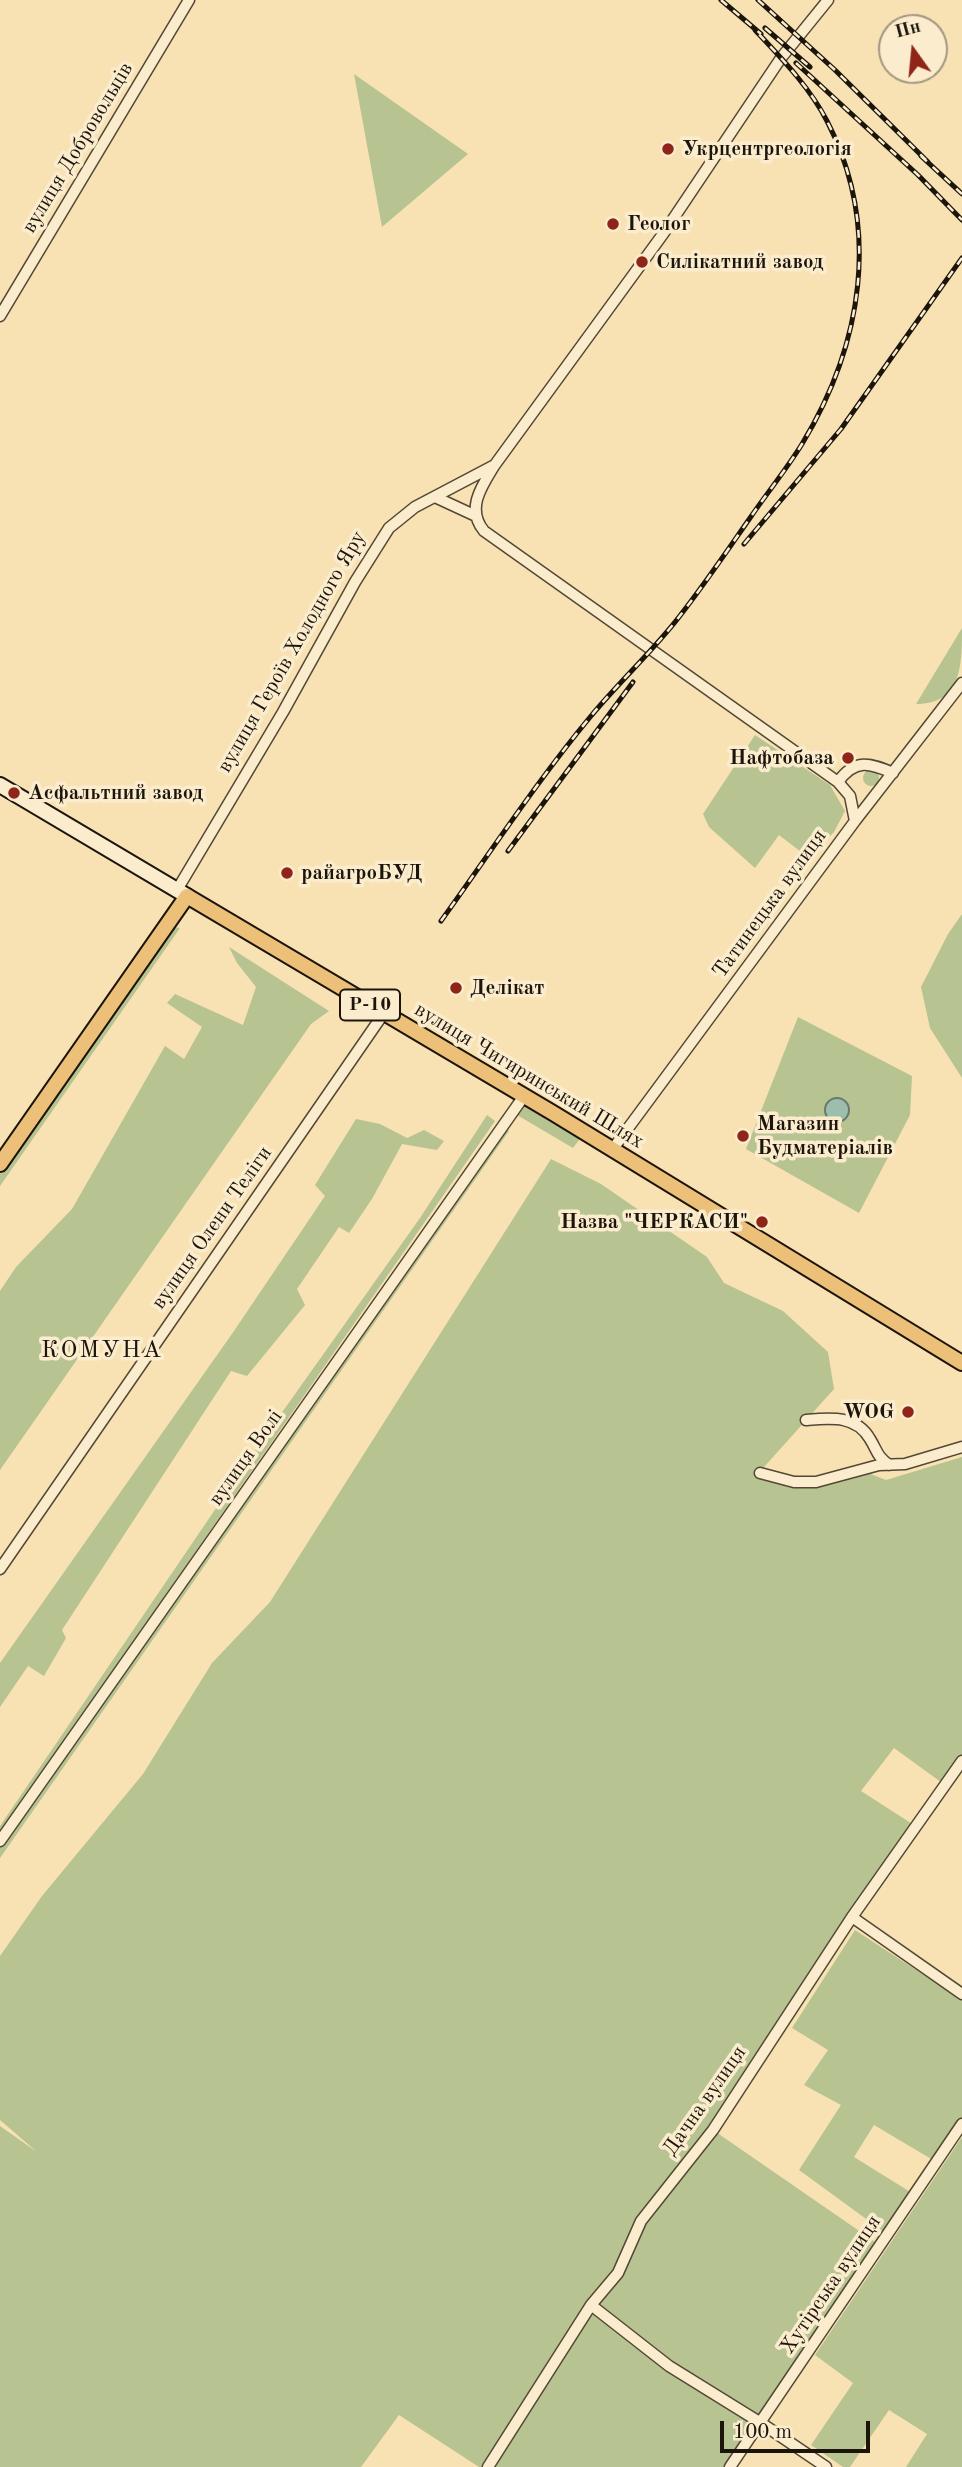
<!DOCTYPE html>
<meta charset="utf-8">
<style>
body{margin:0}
#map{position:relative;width:962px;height:2467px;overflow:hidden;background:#f8e1b2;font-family:"Old Standard TT",serif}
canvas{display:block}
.north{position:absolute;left:878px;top:14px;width:70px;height:70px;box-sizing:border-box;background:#faeccd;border:2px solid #a19680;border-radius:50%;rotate:345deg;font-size:19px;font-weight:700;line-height:28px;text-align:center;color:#1c150c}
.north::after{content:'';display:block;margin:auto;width:24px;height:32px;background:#8f2418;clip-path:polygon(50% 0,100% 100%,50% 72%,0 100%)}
.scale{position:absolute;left:720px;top:2421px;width:150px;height:32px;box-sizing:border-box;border:4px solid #1c150c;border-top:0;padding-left:9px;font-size:21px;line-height:24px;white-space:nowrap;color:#1c150c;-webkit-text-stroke:5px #faeccd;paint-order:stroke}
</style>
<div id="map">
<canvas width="962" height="2467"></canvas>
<div class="north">Пн</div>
<div class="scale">100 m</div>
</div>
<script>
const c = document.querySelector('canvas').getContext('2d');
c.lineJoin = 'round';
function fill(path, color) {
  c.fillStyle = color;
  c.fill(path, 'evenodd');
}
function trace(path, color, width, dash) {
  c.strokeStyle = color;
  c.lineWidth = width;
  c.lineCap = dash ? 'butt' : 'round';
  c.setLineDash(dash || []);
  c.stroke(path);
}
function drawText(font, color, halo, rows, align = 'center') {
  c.font = font + ' "Old Standard TT",serif';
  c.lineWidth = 7;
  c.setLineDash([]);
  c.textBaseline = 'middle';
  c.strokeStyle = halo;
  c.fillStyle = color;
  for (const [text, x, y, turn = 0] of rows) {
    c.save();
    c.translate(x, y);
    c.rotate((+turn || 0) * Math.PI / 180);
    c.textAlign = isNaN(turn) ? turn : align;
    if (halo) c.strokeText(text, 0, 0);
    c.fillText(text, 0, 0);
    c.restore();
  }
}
fill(new Path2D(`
 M354 74 468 154 382 227Z
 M962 628C962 665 962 704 916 704Z
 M755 735 830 785 845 811 834 832 809 858 779 835 755 868 709 827 703 814Z
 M863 778a8 8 0 1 1 16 0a8 8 0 1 1-16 0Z
 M962 914V1078L930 1028 921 987 948 934Z
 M173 927 180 928 0 1186V1174Z
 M229 947 329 1011 311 1024 0 1470V1291L16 1267 72 1209 165 1046 184 1059 202 1027 167 1003 175 994 243 1025 256 987 237 963Z
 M798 1017 912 1076 910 1115 859 1213 746 1149Z
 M526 1102 582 1136 573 1148 517 1115Z
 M487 1115 495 1121 0 1833V1826L261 1442 420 1218Z
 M356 1119 380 1124 407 1138 424 1130 444 1141 437 1150 402 1144 372 1199 349 1233 339 1227 297 1289 305 1305 247 1376 231 1371 62 1630 66 1638 44 1676 28 1666 0 1707V1663L234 1331 325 1196 315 1185Z
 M505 1128 509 1131 0 1858V1847Z
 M551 1159 601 1184 707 1257 724 1283 783 1311 828 1352 834 1389 756 1476 799 1487 851 1479 868 1473 886 1480 962 1457V1761L945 1785 894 1748 861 1791 917 1827 713 2130 881 2246 730 2467H479L399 2415 361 2467H0V2126L37 2152 0 2120V1956L42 1896 143 1774 212 1663 270 1602Z
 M855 1930 962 2000V2119L933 2160 874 2125 854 2157 912 2193 884 2232 799 2170 841 2105 804 2085 828 2050 792 2028Z
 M962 2137V2467H906L927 2434 889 2410 850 2467H843L811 2445 853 2383 815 2355Z`), '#b7c491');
const water = new Path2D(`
 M825 1110a12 12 0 1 1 24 0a12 12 0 1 1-24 0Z`);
fill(water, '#9dbead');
trace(water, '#697a6d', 2);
const street = new Path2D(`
 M828 0 781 58 663 234 494 466C481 487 466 509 484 531L838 782 850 796 855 821
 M0 316 189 0
 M435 497 476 516
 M838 782C855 758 870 763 893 773
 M177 890 283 712 355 582 389 528 415 507 493 466
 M612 1150 855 821 962 683
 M806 1420C831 1418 856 1415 870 1439 878 1452 876 1455 889 1465
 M760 1473 794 1482H816L879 1465 905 1464 962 1447
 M0 1569 384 1013
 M0 1841 524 1096
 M852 1917 962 1994
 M591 2305 669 2366 761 2423 826 2467
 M488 2467 591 2305 618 2273 641 2221 713 2130 852 1917 962 1761
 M730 2467 962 2124`);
const secondary = new Path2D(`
 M0 785 187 896`);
const primary = new Path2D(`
 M0 1164 187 896 553 1113 962 1363`);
trace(street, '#534836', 13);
trace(secondary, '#1c150c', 18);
trace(primary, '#1c150c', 18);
trace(street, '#faeccd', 10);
trace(secondary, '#faeccd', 14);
trace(primary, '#ecc079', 14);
const rail = new Path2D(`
 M721 0 761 34
 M758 0 835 70 928 162
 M765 28 810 67
 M796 63 918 175 962 220
 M921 156 962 194
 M744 544 841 429 962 258
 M508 851 633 682
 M441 921C490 853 537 781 591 716 619 682 652 652 679 617 704 585 727 551 750 518 767 493 786 470 802 444 862 345 882 228 827 121 809 86 781 58 755 30`);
trace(rail, '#1c150c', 5);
trace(rail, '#faeccd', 2.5, [8]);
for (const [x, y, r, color] of [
 [668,149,7,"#8f2418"],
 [613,224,7,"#8f2418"],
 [642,262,7,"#8f2418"],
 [848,758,7,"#8f2418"],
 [14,793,7,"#8f2418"],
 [287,873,7,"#8f2418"],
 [456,988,7,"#8f2418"],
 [743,1136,7,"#8f2418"],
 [762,1222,7,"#8f2418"],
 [908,1412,7,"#8f2418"]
]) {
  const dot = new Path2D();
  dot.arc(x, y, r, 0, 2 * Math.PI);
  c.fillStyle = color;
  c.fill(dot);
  trace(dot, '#faeccd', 2.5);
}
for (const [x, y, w] of [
 [370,1005,60]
]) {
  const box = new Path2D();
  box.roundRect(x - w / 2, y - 15.5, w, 31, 5);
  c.fillStyle = '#faeccd';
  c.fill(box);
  trace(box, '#1c150c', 2);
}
drawText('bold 19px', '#1c150c', null, [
 ["Р-10",370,1005]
]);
drawText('21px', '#1c150c', '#faeccd', [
 ["вулиця Добровольців",78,148,-59],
 ["вулиця Героїв Холодного Яру",292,652,-60],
 ["Татинецька вулиця",770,904,-54],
 ["вулиця Чигиринський Шлях",529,1076,31],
 ["вулиця Олени Теліги",212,1228,-55],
 ["вулиця Волі",246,1458,-55],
 ["Дачна вулиця",705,2101,-55],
 ["Хутірська вулиця",831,2285,-56]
]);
drawText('bold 21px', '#1c150c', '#faeccd', [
 ["Укрцентргеологія",682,149],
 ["Геолог",627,224],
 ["Силікатний завод",656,262],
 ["Нафтобаза",834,758,"right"],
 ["Асфальтний завод",28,793],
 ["райагроБУД",301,873],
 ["Делікат",470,988],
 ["Магазин",757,1124],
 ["Будматеріалів",757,1148],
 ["Назва \"ЧЕРКАСИ\"",748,1222,"right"],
 ["WOG",894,1412,"right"]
], 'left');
c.letterSpacing = '2px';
drawText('24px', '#1c150c', '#faeccd', [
 ["КОМУНА",102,1351]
]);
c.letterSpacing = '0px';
</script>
